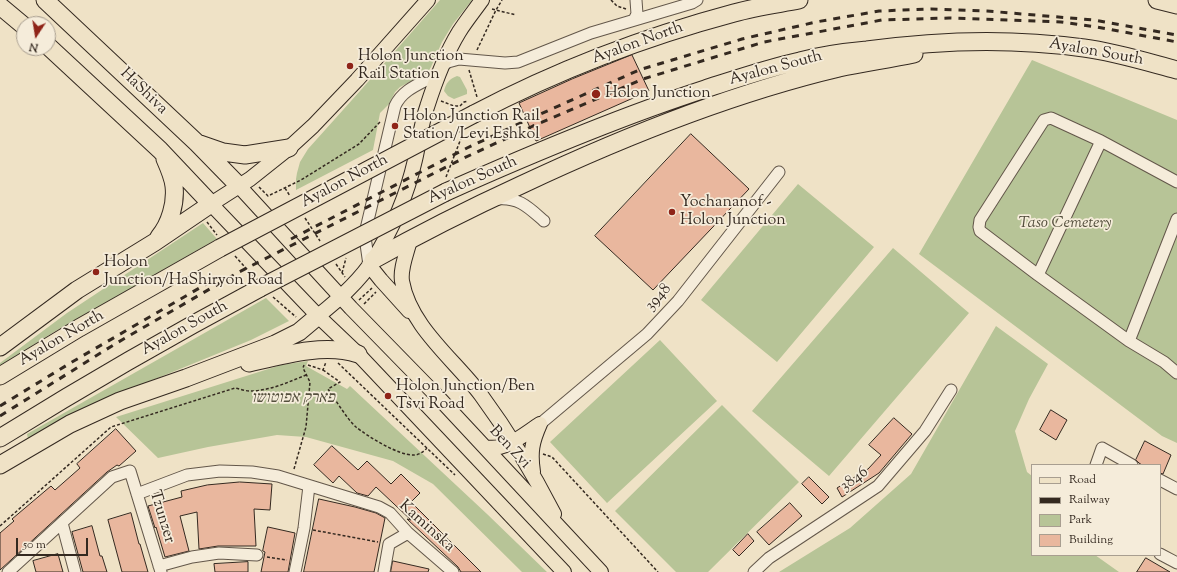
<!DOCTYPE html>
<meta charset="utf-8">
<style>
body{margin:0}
#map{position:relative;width:1177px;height:572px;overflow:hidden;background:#efe2c6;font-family:"Sorts Mill Goudy",serif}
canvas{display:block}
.legend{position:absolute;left:1031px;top:464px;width:130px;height:92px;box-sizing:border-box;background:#f5ecda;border:1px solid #a89e90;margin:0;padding:5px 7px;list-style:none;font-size:12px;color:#342920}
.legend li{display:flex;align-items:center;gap:8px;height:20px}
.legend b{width:20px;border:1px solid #a89e90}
.north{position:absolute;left:16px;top:16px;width:40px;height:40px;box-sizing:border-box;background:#f5ecda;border:1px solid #a89e90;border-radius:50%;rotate:192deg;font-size:11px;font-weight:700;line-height:16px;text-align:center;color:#342920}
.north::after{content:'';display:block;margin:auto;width:14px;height:18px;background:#8f2418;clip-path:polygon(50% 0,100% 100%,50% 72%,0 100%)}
.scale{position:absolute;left:16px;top:538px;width:72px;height:18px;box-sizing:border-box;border:2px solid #342920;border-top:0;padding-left:5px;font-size:12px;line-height:14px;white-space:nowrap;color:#342920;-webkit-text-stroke:3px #f5ecda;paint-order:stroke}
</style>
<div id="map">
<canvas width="1177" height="572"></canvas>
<ul class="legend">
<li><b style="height:5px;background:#efe2c6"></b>Road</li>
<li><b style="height:5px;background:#342920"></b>Railway</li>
<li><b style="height:11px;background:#b7c497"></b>Park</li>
<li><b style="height:11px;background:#e9b79e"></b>Building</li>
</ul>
<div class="north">N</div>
<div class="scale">50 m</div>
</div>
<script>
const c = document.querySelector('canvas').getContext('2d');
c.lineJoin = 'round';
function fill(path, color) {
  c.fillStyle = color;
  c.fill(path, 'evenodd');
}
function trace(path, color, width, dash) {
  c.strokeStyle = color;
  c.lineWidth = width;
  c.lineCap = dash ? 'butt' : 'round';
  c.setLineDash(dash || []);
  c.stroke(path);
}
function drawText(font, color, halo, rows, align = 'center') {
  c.font = font + ' "Sorts Mill Goudy","Frank Ruhl Libre",serif';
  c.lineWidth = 3.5;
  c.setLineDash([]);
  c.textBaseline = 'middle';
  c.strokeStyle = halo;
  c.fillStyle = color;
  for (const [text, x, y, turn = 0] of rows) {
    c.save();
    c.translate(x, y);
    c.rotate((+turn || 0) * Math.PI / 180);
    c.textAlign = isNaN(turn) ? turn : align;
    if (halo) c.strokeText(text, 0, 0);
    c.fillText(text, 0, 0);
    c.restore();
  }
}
fill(new Path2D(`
 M440 0H472L453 24 442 42 431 67 428 72 400 87 395 92 389 104 380 113 373 150 296 190V179L297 173 300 162 308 149 360 91Z
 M1032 60 1177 120V443L1162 436 919 254Z
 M457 76 460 77 467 90V94L454 99 448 96 444 91C446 83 449 79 457 76Z
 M798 184 874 247 777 362 701 300Z
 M203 223 217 239 54 332 0 366V363L67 313Z
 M893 248 969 313 829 476 752 411Z
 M266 298 289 321 251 340 116 395 28 439 27 434Z
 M996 326 1048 364 1029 399 1015 431 1027 472 1032 476V555H1095L1119 572H779L850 528 911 474Z
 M660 340 717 401 607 503 550 442Z
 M308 361 306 366 347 389 350 386 487 514 547 572H522L433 484 393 461 306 437 277 435 208 447 158 458 116 417 281 365Z
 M722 405 799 482 708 572H676L615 511Z`), '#b7c497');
const building = new Path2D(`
 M632 55 649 91 536 141 519 103 572 79Z
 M691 134 749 189 653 290 595 236Z
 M1051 410 1067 420 1056 440 1040 430Z
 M894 418 912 434 879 473 842 497 837 488 868 469 881 455 869 445Z
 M116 429 136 451 119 466 117 465 107 472 0 570V533L14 521 12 519 51 486 55 490 80 468 77 464Z
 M1145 441 1171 455 1163 474 1160 473V465H1142L1139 463 1136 460Z
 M332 446 358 470 367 461 391 484 401 474 420 493 411 502 481 572H461L458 567 407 519 411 520 376 487 368 496 357 493 339 476 333 483 314 465Z
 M809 477 829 497 822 504 802 484Z
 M240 482 272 484 270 510 254 509 256 546H218L199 549 197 512 180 516 189 551 165 557 156 527 155 528 148 506 182 497 181 491 207 485Z
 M319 499 355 507 376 513 385 518 374 572H304Z
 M790 503 802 516 769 545 757 532Z
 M131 513 139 544H140L148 572H122L108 520Z
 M92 526 100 556H102L107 572H83L72 532Z
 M268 527 295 533 288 572H261L265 552 263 551Z
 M748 534 754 541 739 556 733 550Z
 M58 554 63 572H36L33 561Z
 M1146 558 1170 572H1137Z
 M393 561 429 569 428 572H391Z
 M248 562V572H215L214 564Z`);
fill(building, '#e9b79e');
trace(building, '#342920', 1);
const minor = new Path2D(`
 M634 20 637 14 636 0
 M442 66 448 62 459 59 505 63 518 62 591 33 692 3 697 0
 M1177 182 1101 141 1038 275 1129 341 1164 362 1177 373
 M497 199C519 197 528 207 544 221
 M369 265 365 237 366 229 395 106C403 88 423 83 439 73
 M1038 275 980 231 979 227 980 220 1044 120 1051 118 1101 141
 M1129 341 1177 219
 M540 424 647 334 678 301 779 172
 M1096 465 1102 448 1132 465
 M1160 480 1177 489
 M137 494 187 475 220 471 252 472 278 476 379 507 390 513 408 533 453 572
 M62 523 75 572
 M1160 554 1177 563
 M159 566 192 557 219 553 257 555
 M8 572 112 477 130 471 161 572
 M295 572 304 528 309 486
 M384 572 389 544 408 533
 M754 572 769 558 878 486 925 431 951 390`);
const major = new Path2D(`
 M428 0 357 80 313 126 289 148 250 179 211 204 318 316 358 354 564 572
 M239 186 351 308 438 397 601 572
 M410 240C407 253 400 268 402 281 410 327 455 360 481 395 509 433 533 473 554 514
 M369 265 381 280 409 311
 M318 316C338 300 359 282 373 260 392 230 407 195 415 160 419 143 421 124 427 107 435 82 445 55 459 32 466 21 474 11 482 0
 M485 447C505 452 524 434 540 424
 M533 472C530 452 532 442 540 424`);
const highway = new Path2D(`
 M45 0 197 143 239 186
 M1157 0 1177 5
 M0 6 24 26
 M474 114C556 71 644 37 734 13 755 7 778 4 799 0
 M200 144 223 152 245 155 289 148
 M446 192C531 154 616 118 705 89 736 79 768 68 800 61 822 55 845 52 867 50 939 40 1013 38 1084 48 1115 52 1147 62 1177 70
 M159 237C170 224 176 203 174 186 173 177 169 168 165 159
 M373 260C421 233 471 208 521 185 623 137 729 94 839 68 864 63 889 59 914 54
 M0 347 77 290 155 242 211 204 160 150 48 46
 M249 363C283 355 325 343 358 354
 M0 376 79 328 220 248
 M0 438C85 385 172 335 260 288
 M0 465 70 424 120 401 186 378 275 344 299 332 318 316`);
trace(minor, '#63574a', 13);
trace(major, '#342920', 16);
trace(highway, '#342920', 19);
trace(new Path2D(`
 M611 0 617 6 626 9
 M492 9 516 15
 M477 50 496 10 502 0
 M469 70 477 97
 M441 101 454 106H460L464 102 468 101
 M446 177 462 136
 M259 187 268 196 301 180 359 144 380 122
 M285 188 290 196
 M305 218 320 241
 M207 222 217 235
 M235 256 254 277
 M336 264 345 277
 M342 273 346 258
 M273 297 296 317
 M359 300 372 288
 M364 304 376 292
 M338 363 455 475
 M308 365 323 370 326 362
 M323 370 340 382 328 389C335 399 347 419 356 427 367 436 399 456 414 455 419 455 423 452 427 448
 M543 454 552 457 658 572
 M294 469 306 427 310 382 303 368 304 365
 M0 526 111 427 235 388C240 389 245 391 250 391 269 391 289 382 306 375
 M313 530 378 542
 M267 557 287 560`), '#342920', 1.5, [3, 2]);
trace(minor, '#f5ecda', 11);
trace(major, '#efe2c6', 14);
trace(highway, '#efe2c6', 17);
trace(new Path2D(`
 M291 239 467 148 527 120 639 70 742 39 816 22 879 11 931 9 987 11 1094 20 1177 35
 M0 406 72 362 215 279
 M0 416 115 344 239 272 464 158 533 126 643 79 764 42 882 20 949 18 1061 22 1097 27 1177 42`), '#342920', 3, [7, 7]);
const highwayBridge = new Path2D(`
 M220 248 474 114
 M260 288 446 192`);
trace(highwayBridge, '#342920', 19, []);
trace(highwayBridge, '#efe2c6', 17);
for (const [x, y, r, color] of [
 [350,66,4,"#8f2418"],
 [596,94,5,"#8f2418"],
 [395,126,4,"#8f2418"],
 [672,212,4,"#8f2418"],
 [96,272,4,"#8f2418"],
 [388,396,4,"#8f2418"]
]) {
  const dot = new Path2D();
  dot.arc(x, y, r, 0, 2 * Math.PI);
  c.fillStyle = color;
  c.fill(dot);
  trace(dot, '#f5ecda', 1.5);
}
drawText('16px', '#342920', '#f5ecda', [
 ["Ayalon North",638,44,-20],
 ["Ayalon South",1096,53,10],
 ["Ayalon South",776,69,-15],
 ["HaShiva",143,92,44],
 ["Ayalon South",473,181,-24],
 ["Ayalon North",345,182,-28],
 ["3948",659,298,-48],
 ["Ayalon South",185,329,-29],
 ["Ayalon North",62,339,-30],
 ["Ben Zvi",509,448,47],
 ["3846",855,480,-36],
 ["Tzunzer",161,517,73],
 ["Kaminska",426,527,42]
]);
drawText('16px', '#342920', '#f5ecda', [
 ["Holon Junction",358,57],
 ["Rail Station",358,75],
 ["Holon Junction",605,94],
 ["Holon Junction Rail",403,117],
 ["Station/Levi Eshkol",403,135],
 ["Yochananof -",680,203],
 ["Holon Junction",680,221],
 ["Holon",104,263],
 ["Junction/HaShiryon Road",104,281],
 ["Holon Junction/Ben",396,387],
 ["Tsvi Road",396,405]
], 'left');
drawText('italic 16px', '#55503e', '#f5ecda', [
 ["Taso Cemetery",1065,224],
 ["פארק אפוטושו",293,399]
]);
</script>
